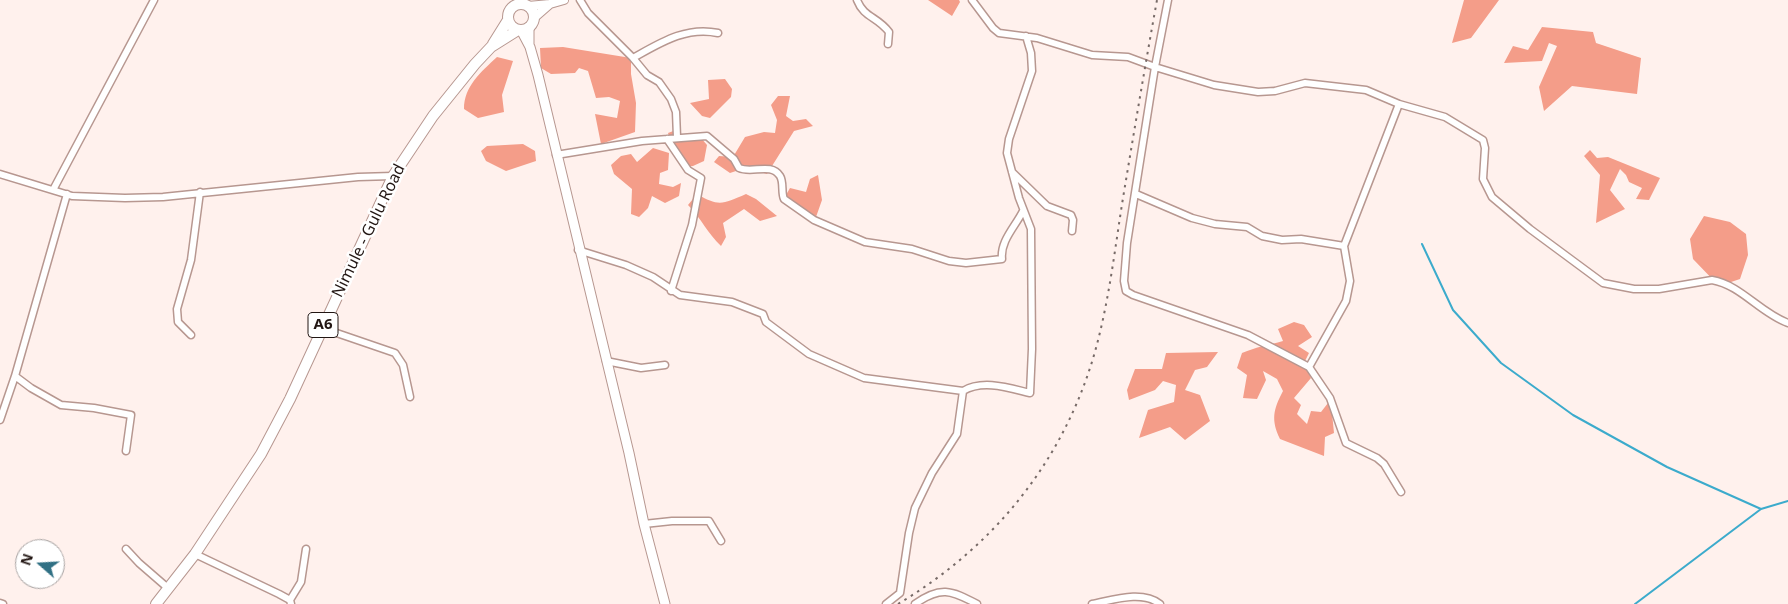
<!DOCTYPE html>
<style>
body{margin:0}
#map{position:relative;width:1788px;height:604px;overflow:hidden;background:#fff1ed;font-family:"Noto Sans",sans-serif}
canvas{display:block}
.north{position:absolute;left:15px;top:539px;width:50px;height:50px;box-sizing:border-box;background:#fff;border:1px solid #a7a2a1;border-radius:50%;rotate:289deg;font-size:14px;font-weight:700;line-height:20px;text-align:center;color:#221613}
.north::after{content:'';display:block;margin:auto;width:18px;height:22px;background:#307084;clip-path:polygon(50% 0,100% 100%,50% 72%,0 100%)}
</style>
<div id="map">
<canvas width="1788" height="604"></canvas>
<div class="north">N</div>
</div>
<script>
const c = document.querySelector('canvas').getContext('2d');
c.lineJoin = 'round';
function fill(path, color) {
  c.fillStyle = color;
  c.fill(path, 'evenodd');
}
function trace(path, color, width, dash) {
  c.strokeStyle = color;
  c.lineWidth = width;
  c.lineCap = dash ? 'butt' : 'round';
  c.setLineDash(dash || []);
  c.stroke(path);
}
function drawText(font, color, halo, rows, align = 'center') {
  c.font = font + ' "Noto Sans",sans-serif';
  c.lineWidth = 5;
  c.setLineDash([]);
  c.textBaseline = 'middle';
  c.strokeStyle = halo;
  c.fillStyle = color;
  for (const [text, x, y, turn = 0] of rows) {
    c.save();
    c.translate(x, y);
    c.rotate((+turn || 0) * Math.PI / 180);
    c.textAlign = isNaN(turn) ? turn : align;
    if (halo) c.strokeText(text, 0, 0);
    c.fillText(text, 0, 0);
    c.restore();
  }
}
fill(new Path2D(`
 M928 0H959L960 2 952 16Z
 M1464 0H1499L1471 38 1452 43Z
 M1542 27 1593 32 1596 43 1641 58 1637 94 1572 86 1544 111 1539 87 1557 46 1549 43 1542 61 1504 63 1513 46 1528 50Z
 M563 47 631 58V74L636 103 635 132 601 144 595 114 617 118 620 101 609 97 596 98 588 71 579 68 575 73 551 74 541 68 540 48Z
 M497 57 513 61 502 95 504 112 478 118 464 109C464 86 481 72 497 57Z
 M725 79 732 89 731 97 710 118 702 116 690 103 709 99 708 80Z
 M778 96H790L786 116 793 121 806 119 813 126 794 131 767 174 745 168 730 173 714 162 719 156 733 157 745 137 764 132 775 133 777 120 771 105Z
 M676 130 684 139 701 138 707 145 704 161 693 166 686 167 673 148 668 133Z
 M523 144 535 151 536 161 506 171 486 161 481 151 487 146Z
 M653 148 669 153 668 170 660 173 659 184 673 187 681 183 679 196 665 203 652 196 648 208 639 217 631 214 632 189 614 174 611 165 621 156 631 154 637 162Z
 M1590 150 1597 158 1608 157 1660 178 1649 200 1636 199 1642 188 1629 182 1626 175 1620 169 1610 190 1625 209 1596 223 1600 175 1584 156Z
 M818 175 822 200 816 217 794 205 786 195 790 188 806 192 810 179Z
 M697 194C719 207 723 204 746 194L756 199 777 216 760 221 744 209 723 223 726 237 721 246C708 234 701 218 688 205Z
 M1704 216 1730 222 1746 234 1748 255 1740 279 1719 286 1693 259 1690 239Z
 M1294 322 1304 325 1312 337 1298 346 1309 353 1304 363 1311 378 1294 398 1301 405 1297 414 1307 424 1311 411 1321 412 1328 403 1332 413 1334 433 1325 437 1324 456 1280 439C1271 420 1273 410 1283 391L1277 379 1263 371 1266 380 1257 399 1243 398 1247 375 1237 368 1242 353C1256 347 1269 345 1283 341L1278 329Z
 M1218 352 1207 367 1195 370 1185 390 1200 395 1210 421 1185 440 1170 427 1139 438 1148 410 1174 402 1176 385 1163 381 1155 390 1129 400 1127 390 1135 369H1162L1166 353Z`), '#f49d89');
trace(new Path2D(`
 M1422 244 1453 310 1501 363 1573 415 1667 467 1761 509
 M1635 604 1761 509 1788 501`), '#3cabcc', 2);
const minor = new Path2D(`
 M580 0 588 13 633 58C660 43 686 26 718 33
 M857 0C864 18 877 16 889 32L888 44
 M972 0 993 28 999 33 1037 38 1092 55 1128 57 1155 67 1127 243 1124 281 1126 291 1133 295 1248 335 1309 367 1346 301 1350 281 1344 246 1399 104
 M1168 0 1155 67 1214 85 1258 92 1275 91 1305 83 1366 90 1399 104 1445 117 1483 140 1485 148 1483 179 1492 197 1530 229 1603 283 1634 289H1659L1712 280C1741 285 1760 313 1788 323
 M633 58 647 75 659 82 671 99 676 112 677 137
 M667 139 688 170 701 178 692 225 671 291
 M556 155 642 141 707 136 734 159 739 168C752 174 771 162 780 176 784 182 781 193 784 199L814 220 865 242 912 249 949 261 966 263 1002 259C1000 241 1015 227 1023 211
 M1012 172 1047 206 1071 215 1073 220 1072 231
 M0 174 72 196 125 198 163 197 358 177 393 176
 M53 190 154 0
 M67 194 15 376 31 388 61 405 94 408 131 415 126 451
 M1136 194 1192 218 1215 224 1247 227 1262 236 1282 240 1301 239 1344 246
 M578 250 626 265 653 277 680 295 732 302 763 314 766 322 809 354 864 378 963 391
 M322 328 395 353 403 365 410 397
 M191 335 178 322 177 309 191 260 200 192
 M606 361 641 368 665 365
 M1309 367 1330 398 1346 443 1377 458 1384 464 1401 492
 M0 420 15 376
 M644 524 672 521H709L721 541
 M126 549 139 563 169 589
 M195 554 279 594 290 600 291 604
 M290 600 301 582 306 549
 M0 603 3 604
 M886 604 900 593 909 533 915 508 932 473 957 434 963 391C983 379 1009 388 1030 393L1032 349 1031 229 1019 198 1007 153 1009 139 1032 71 1031 53 1026 36
 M915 604C940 586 951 590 977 604
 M1092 604C1113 600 1142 590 1160 604`);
const tertiary = new Path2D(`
 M528 6 550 4 564 0
 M534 18 550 4`);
const secondary = new Path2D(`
 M529 27V45
 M521 30 530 47 538 75 629 453 644 524 665 604`);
const primary = new Path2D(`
 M508 17a13 13 0 1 1 26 0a13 13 0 1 1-26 0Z
 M493 44 508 20
 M156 604 195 554 261 454 290 399 393 176 433 116 475 64 491 47 518 30`);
trace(minor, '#b79790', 9);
trace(tertiary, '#b79790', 10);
trace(secondary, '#b79790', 11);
trace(primary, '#b79790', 12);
trace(minor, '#fff', 6);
trace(tertiary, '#fff', 8);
trace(secondary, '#fff', 9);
trace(primary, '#fff', 10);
trace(new Path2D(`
 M898 604C990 549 1058 468 1091 365 1108 311 1114 254 1123 198 1134 132 1145 66 1157 0`), '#776a67', 2, [2.5, 5]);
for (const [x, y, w] of [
 [323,325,30]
]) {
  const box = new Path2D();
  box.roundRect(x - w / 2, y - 12.5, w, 25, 4);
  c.fillStyle = '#fff';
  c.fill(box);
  trace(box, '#221613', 1);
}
drawText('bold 15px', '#221613', null, [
 ["A6",323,325]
]);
drawText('16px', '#221613', '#fff', [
 ["Nimule - Gulu Road",369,231,-64]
]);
</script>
